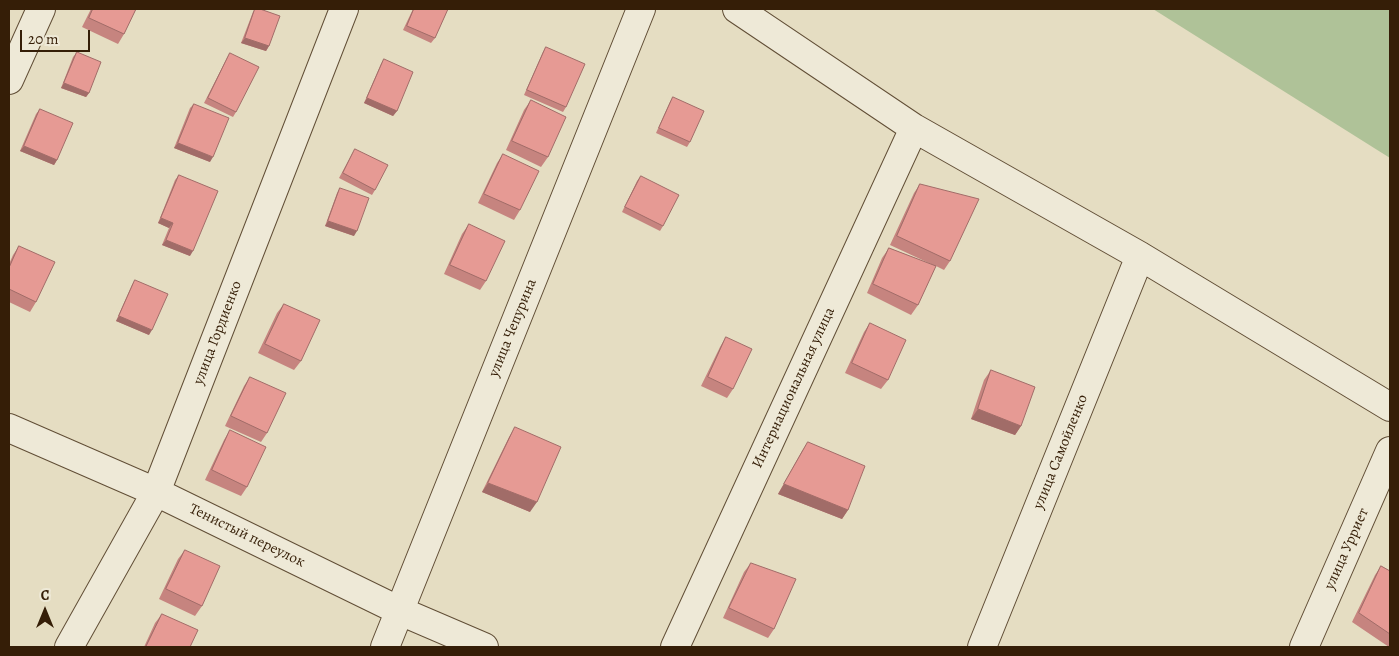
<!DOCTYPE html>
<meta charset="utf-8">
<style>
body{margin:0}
#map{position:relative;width:1399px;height:656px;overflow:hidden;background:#e5ddc2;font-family:Alegreya,serif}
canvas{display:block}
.frame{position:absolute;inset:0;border:10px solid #351e07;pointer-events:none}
.north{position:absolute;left:20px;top:586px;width:50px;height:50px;-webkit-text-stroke:4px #eee9d7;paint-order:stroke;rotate:0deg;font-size:14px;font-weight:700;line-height:20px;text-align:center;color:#351e07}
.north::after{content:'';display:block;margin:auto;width:18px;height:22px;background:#351e07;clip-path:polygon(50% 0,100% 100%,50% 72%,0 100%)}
.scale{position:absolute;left:20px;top:30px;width:70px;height:22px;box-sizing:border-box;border:2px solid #351e07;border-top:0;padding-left:6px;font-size:15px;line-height:18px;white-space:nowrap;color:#351e07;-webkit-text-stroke:4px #eee9d7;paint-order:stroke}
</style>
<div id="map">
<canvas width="1399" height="656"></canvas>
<div class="frame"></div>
<div class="north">С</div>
<div class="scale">20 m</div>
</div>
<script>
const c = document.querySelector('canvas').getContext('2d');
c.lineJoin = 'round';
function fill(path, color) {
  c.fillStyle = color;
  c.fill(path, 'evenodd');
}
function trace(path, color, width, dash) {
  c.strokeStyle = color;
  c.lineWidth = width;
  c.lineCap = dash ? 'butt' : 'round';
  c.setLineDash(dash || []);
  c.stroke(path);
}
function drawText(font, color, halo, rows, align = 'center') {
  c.font = font + ' Alegreya,serif';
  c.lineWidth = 5;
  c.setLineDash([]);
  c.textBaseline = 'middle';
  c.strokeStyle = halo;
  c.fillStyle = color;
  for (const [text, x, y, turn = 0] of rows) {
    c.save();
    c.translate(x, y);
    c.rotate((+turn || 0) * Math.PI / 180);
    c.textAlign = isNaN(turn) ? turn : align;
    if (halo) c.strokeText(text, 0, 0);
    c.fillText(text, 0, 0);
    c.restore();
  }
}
fill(new Path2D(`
 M1153 9H1390V158Z`), '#afc298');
const minor = new Path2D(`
 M737 9 914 128 1140 256 1390 407
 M9 80 41 9
 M9 428 156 492 400 611 484 647
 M69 647 156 492 344 9
 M385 647 641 9
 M675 647 914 128
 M982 647 1140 256
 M1304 647 1390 451`);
trace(minor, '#614e36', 30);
trace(minor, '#eee9d7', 28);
fill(new Path2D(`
 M91 9H136L124 34 118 44 82 27Z
 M255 9H260L269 46 266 51 241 43 253 12Z
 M413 9H448L435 38 431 43 403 30Z
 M546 47 566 107 563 112 524 95 543 52Z
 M77 52 89 93 86 97 61 88 73 57Z
 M230 53 236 112 233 117 204 103 227 58Z
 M384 59 397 111 393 116 364 103 381 64Z
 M673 97 690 142 687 147 656 133 670 102Z
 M531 100 548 157 541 167 506 150 524 110Z
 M194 104 210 162 174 148 190 108Z
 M40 109 57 160 54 165 20 151 36 114Z
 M355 149 375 190 372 195 339 178 352 154Z
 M503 154 520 210 514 220 478 203 497 163Z
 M179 175 190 256 162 245 169 228 158 223 175 180Z
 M641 176 663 226 660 231 622 212 637 181Z
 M920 184 950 261 944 270 936 266 918 305 911 315 867 293 882 258 889 248 933 265 890 245 914 193Z
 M340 188 354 236 325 226 337 193Z
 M469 224 486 281 480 290 444 274 462 234Z
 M19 246 36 302 30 312 9 302V264L13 255Z
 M135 280 149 335 116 321 132 285Z
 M284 304 301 361 294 370 258 353 277 313Z
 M870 323 888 380 881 389 845 373 864 332Z
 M726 337 733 389 727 398 701 386 720 347Z
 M991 370 1021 426 1015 435 971 419 984 380Z
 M250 377 267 433 261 442 225 426 244 386Z
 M515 427 530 512 482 492 509 437Z
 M230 430 247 487 241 496 205 480 224 440Z
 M808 442 848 510 842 519 778 494 802 451Z
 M185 550 202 606 195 616 159 599 178 559Z
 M751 563 774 629 768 638 723 618 744 572Z
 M1381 566 1390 571V647H1389L1352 622 1375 575Z
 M162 614 190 647H144L155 623Z`), '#c6847f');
fill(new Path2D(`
 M245 38 269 46 266 51 241 43Z
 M64 83 89 93 86 97 61 88Z
 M367 98 397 111 393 116 364 103Z
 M178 143 213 157 210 162 174 148Z
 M24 146 57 160 54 165 20 151Z
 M161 218 173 223 169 228 158 223Z
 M328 221 357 231 354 236 325 226Z
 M166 240 193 251 190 256 162 245Z
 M119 316 152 330 149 335 116 321Z
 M978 409 1021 426 1015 435 971 419Z
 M488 483 537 502 530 512 482 492Z
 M784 484 848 510 842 519 778 494Z`), '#a16c68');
const building = new Path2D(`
 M93 9H136L124 34 89 18Z
 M255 9H260L280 16 269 46 245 38Z
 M414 9H448L435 38 407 26Z
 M546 47 585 64 566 107 527 90Z
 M77 52 101 62 89 93 64 83Z
 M230 53 259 67 236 112 208 98Z
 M384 59 413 72 397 111 367 98Z
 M673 97 704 111 690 142 659 128Z
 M531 100 566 117 548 157 512 141Z
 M194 104 229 118 213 157 178 143Z
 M40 109 73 123 57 160 24 146Z
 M355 149 388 165 375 190 343 173Z
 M503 154 539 171 520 210 484 194Z
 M179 175 218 191 193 251 166 240 173 223 161 218Z
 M641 176 679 195 663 226 625 207Z
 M920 184 979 199 950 261 897 236Z
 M340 188 369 198 357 231 328 221Z
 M469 224 505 241 486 281 450 265Z
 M19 246 55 262 36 302 9 289V268Z
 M889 248 936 266 918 305 873 284Z
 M135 280 168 294 152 330 119 316Z
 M284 304 320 320 301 361 265 344Z
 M870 323 906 340 888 380 852 363Z
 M726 337 752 349 733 389 708 377Z
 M991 370 1035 387 1021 426 978 409Z
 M250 377 286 393 267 433 231 416Z
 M515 427 561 447 537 502 488 483Z
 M230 430 266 447 247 487 212 470Z
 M808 442 865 466 848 510 784 484Z
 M185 550 220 566 202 606 166 589Z
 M751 563 796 579 774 629 729 608Z
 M1381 566 1390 571V634L1359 613Z
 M162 614 198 630 190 647H146Z`);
fill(building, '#e69a94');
trace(building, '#a16c68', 1);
drawText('15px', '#351e07', '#eee9d7', [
 ["улица Чепурина",513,328,-68],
 ["улица Гордиенко",218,333,-69],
 ["Интернациональная улица",794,388,-65],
 ["улица Самойленко",1061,452,-68],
 ["Тенистый переулок",247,536,26],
 ["улица Урриет",1347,549,-66]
]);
</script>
